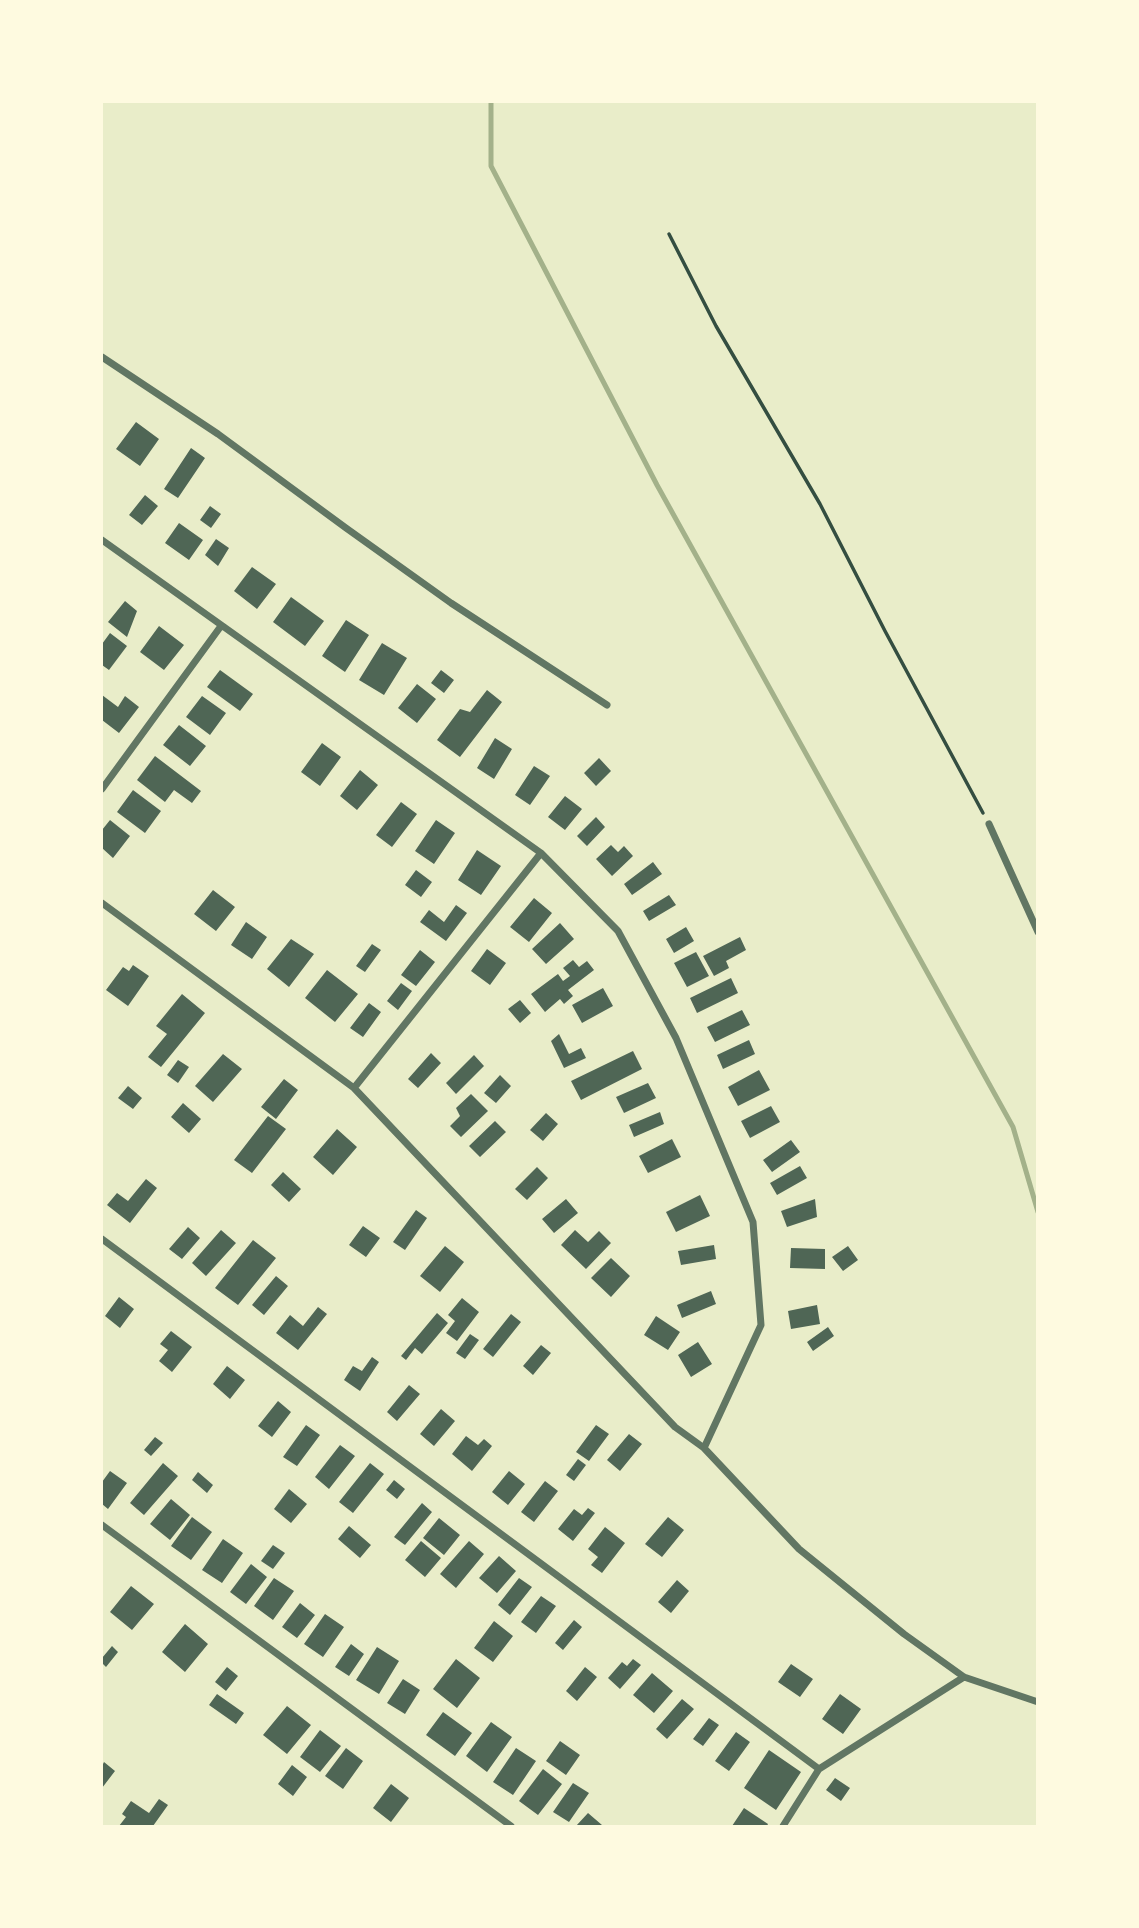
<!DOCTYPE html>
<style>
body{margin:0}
#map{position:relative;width:1139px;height:1928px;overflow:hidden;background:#e9edc9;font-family:Georgia,serif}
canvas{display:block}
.frame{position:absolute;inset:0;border:103px solid #fefae0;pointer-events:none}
</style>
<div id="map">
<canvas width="1139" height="1928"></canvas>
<div class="frame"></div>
</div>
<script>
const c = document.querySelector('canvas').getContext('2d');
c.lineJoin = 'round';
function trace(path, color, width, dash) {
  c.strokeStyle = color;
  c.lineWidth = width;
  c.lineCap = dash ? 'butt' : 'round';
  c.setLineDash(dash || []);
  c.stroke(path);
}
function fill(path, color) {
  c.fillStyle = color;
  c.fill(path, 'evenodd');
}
trace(new Path2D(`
 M491 102V166L657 485 1013 1127 1038 1212`), '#a3b18a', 5);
fill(new Path2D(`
 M136 422 159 439 140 466 116 449Z
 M191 448 205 458 178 498 164 489Z
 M145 495 158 506 142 525 129 515Z
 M210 506 221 514 211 528 200 520Z
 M179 523 203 540 189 560 165 543Z
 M216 539 229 548 218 566 205 555Z
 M252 567 276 584 257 609 234 591Z
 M291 597 324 621 305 646 273 622Z
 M125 601 137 611 127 637 108 622Z
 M346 620 369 635 345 672 322 656Z
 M159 626 184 645 164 670 140 652Z
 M110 633 127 646 109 670 102 665V644Z
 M382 643 407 658 384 695 359 680Z
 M220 670 253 694 240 711 207 687Z
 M441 670 454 680 444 693 431 683Z
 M417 684 436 699 417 723 398 708Z
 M487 690 502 702 460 757 437 740 460 709 470 712Z
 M102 695 118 707 125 696 139 707 119 733 102 720Z
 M202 696 226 713 210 735 186 717Z
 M179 725 206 746 190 766 163 745Z
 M495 738 512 749 494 779 477 768Z
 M322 743 341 757 320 786 301 772Z
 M155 756 201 791 192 803 174 790 165 802 137 780Z
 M599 758 611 771 596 786 584 773Z
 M534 766 550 776 530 805 515 795Z
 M360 770 378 785 357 810 340 796Z
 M133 790 161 811 145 833 117 812Z
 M565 796 582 809 565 830 548 817Z
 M401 802 417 814 392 847 376 835Z
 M596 817 605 827 587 846 577 836Z
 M110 820 130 836 113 858 102 848V830Z
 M436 820 455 833 434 864 415 851Z
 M611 845 618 852 624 846 633 856 612 876 596 859Z
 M477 850 501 866 481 895 458 880Z
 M653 862 662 874 632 895 624 884Z
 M416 870 432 882 421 897 405 885Z
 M213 890 235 907 216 931 194 914Z
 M669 895 676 905 649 921 643 911Z
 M534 898 552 913 529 942 510 927Z
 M456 905 467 913 446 941 420 922 429 910 444 922Z
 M246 922 267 937 252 959 231 945Z
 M560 923 574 939 546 964 532 949Z
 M686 927 694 941 674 953 666 939Z
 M740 937 746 950 726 961 729 968 714 976 703 956Z
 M291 939 314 954 289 987 267 969Z
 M372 944 381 950 365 972 356 966Z
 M487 949 506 963 490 985 471 971Z
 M420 950 435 962 416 986 401 975Z
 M696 952 709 976 687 987 674 963Z
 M573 960 579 967 587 961 594 970 568 990 573 996 564 1004 560 999 545 1012 531 994 558 974 563 981 570 976 563 968Z
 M133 965 149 976 128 1006 106 990 123 967 129 971Z
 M327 970 358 994 335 1022 305 998Z
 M731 978 738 993 697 1013 690 998Z
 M401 983 412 991 398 1010 387 1001Z
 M603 988 613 1006 582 1023 572 1005Z
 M182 994 205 1013 161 1067 148 1057 167 1034 156 1026Z
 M520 1000 531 1013 520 1023 508 1009Z
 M369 1003 381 1012 363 1037 350 1028Z
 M742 1010 750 1025 715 1042 707 1027Z
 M559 1034 569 1054 581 1048 586 1058 564 1068 551 1041Z
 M749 1040 755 1054 723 1069 717 1055Z
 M633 1051 642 1069 581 1100 571 1081Z
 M431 1053 441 1063 418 1088 408 1079Z
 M223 1054 242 1069 213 1102 195 1086Z
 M474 1055 484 1066 456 1094 446 1083Z
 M178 1060 189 1067 178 1083 167 1075Z
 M759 1070 770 1090 738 1106 728 1087Z
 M500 1075 511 1086 496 1103 484 1093Z
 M284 1079 298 1090 276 1119 261 1107Z
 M648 1083 656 1098 624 1113 616 1097Z
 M128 1086 142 1098 133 1109 118 1098Z
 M471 1094 488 1111 461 1137 450 1126 460 1116 456 1108Z
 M183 1103 201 1119 189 1133 171 1117Z
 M771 1106 780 1122 750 1138 741 1121Z
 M660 1112 664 1124 634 1137 629 1125Z
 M546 1113 558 1124 543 1141 530 1130Z
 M268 1116 286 1129 252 1173 234 1160Z
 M495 1121 506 1132 480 1157 469 1146Z
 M337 1129 357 1147 333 1175 313 1157Z
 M672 1139 681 1157 648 1173 639 1156Z
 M791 1140 800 1152 772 1172 763 1160Z
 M800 1166 807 1178 777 1195 770 1183Z
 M537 1167 548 1178 527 1200 515 1189Z
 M283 1172 301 1189 289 1202 271 1185Z
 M146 1179 157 1188 130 1223 107 1205 117 1193 128 1201Z
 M700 1195 710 1216 676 1232 666 1212Z
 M566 1199 578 1213 554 1233 542 1219Z
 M815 1199 817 1217 787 1227 781 1211Z
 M416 1210 427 1218 405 1250 393 1242Z
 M363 1226 380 1238 366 1257 349 1245Z
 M188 1227 200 1238 182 1259 169 1249Z
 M221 1230 236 1243 206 1276 192 1263Z
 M575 1230 588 1242 599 1231 611 1243 586 1269 561 1245Z
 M253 1240 276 1258 238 1305 215 1288Z
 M714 1245 716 1259 681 1265 678 1251Z
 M445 1246 464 1262 440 1292 420 1276Z
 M848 1246 858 1260 843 1271 832 1257Z
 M791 1248 825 1249V1269L790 1268Z
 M611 1258 630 1276 611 1297 591 1278Z
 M276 1276 288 1286 264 1315 252 1305Z
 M711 1291 716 1304 682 1318 677 1305Z
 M119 1297 134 1309 120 1328 105 1316Z
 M462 1298 479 1312 457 1341 446 1333 455 1321 448 1315Z
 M817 1305 820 1324 791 1329 788 1311Z
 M318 1307 327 1314 298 1350 276 1333 290 1315 303 1326Z
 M437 1313 448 1323 422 1354 415 1348 406 1360 401 1356Z
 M511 1314 521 1322 493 1357 483 1349Z
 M656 1316 680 1332 668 1350 644 1335Z
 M828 1327 834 1336 813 1351 807 1342Z
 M171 1331 192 1347 172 1372 159 1361 168 1350 160 1344Z
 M470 1334 479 1340 465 1359 456 1353Z
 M698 1342 712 1364 691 1377 678 1355Z
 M541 1345 551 1353 533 1375 523 1366Z
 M372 1357 379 1362 360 1391 344 1380 353 1366 362 1371Z
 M227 1366 245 1380 230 1399 213 1384Z
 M409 1385 420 1394 397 1421 387 1412Z
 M278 1401 291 1412 272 1437 258 1426Z
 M441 1409 455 1421 434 1446 420 1434Z
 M306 1425 320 1435 297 1466 283 1457Z
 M596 1425 609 1434 589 1461 576 1452Z
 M629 1434 642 1444 620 1471 607 1460Z
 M466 1436 478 1445 484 1439 492 1446 472 1471 452 1454Z
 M155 1437 163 1443 151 1456 144 1450Z
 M340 1445 355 1456 329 1489 315 1477Z
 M578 1459 586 1465 574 1481 566 1475Z
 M163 1463 178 1476 144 1515 130 1503Z
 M370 1463 384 1474 353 1513 339 1502Z
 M110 1471 127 1483 108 1509 102 1504V1482Z
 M509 1471 525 1484 508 1505 492 1492Z
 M198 1472 213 1485 207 1493 192 1480Z
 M394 1480 405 1489 397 1499 386 1490Z
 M545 1481 558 1491 534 1522 521 1512Z
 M289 1489 307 1504 291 1523 274 1509Z
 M171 1499 190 1515 170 1540 150 1524Z
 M422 1503 432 1512 405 1545 394 1537Z
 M588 1508 595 1513 573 1541 558 1529 574 1509 582 1515Z
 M192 1517 212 1532 191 1560 171 1546Z
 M668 1517 684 1530 662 1557 645 1544Z
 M439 1518 460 1535 444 1555 423 1538Z
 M349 1526 371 1545 360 1558 338 1539Z
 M605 1527 625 1543 602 1573 591 1565 598 1557 588 1549Z
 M223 1539 243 1553 222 1583 202 1570Z
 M421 1541 441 1558 425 1577 405 1560Z
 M469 1541 484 1554 456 1588 440 1574Z
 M273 1545 285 1553 273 1569 261 1561Z
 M499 1556 516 1571 497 1593 479 1578Z
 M251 1564 267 1577 246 1604 230 1592Z
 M274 1578 294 1591 273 1620 254 1606Z
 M519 1578 532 1587 510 1615 498 1605Z
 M677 1580 689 1591 671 1613 658 1602Z
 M131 1586 154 1604 132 1630 110 1612Z
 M541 1596 556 1606 536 1633 521 1622Z
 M300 1603 315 1615 297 1638 282 1627Z
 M325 1614 344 1627 323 1657 304 1644Z
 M574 1620 582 1627 563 1650 555 1643Z
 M494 1621 513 1636 493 1662 474 1648Z
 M185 1624 208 1644 185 1672 162 1652Z
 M351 1644 364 1654 349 1676 335 1667Z
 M112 1646 118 1652 106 1667 102 1663V1658Z
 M377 1647 399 1661 379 1694 356 1680Z
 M456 1659 480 1678 457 1708 433 1689Z
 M633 1659 641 1665 620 1689 608 1678 622 1662 627 1666Z
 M791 1664 813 1679 800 1697 778 1682Z
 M227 1667 238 1676 226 1691 215 1682Z
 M585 1667 597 1677 577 1701 566 1691Z
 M652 1673 673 1691 654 1713 633 1695Z
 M403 1679 420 1690 405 1714 387 1703Z
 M217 1694 244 1713 236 1724 209 1705Z
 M840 1694 861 1709 843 1734 822 1719Z
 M682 1699 694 1709 667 1739 656 1729Z
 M287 1706 311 1725 287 1754 263 1735Z
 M443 1712 472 1733 455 1756 426 1735Z
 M709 1718 719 1725 703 1746 693 1739Z
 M491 1722 512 1737 487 1772 466 1756Z
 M320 1730 341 1746 320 1772 300 1757Z
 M736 1732 750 1742 729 1771 715 1761Z
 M560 1741 580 1755 566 1775 546 1761Z
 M346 1748 363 1761 343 1789 325 1776Z
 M516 1748 536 1761 513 1795 493 1782Z
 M769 1750 801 1772 776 1810 744 1788Z
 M104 1762 115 1771 102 1788V1766Z
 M292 1765 307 1777 293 1796 278 1784Z
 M543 1769 562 1784 538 1815 519 1801Z
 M835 1778 850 1788 841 1801 826 1790Z
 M573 1783 589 1793 569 1822 553 1812Z
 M391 1784 409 1798 391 1822 373 1808Z
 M159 1799 168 1805 153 1826H119L126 1817 122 1814 131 1801 149 1813Z
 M744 1808 768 1824 767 1826H732Z
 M588 1813 602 1825 601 1826H576Z`), '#4f6655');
trace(new Path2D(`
 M669 234 716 326 820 504 885 631 983 813`), '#344e41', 3.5);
trace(new Path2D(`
 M102 357 218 434 346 528 451 603 607 705
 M102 540 541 853 618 931 676 1038 753 1222 761 1325 704 1448
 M102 789 221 626
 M989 824 1038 932
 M102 903 354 1088 675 1427 704 1448 799 1549 904 1634 964 1677 1038 1702
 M354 1088 541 853
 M102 1239 819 1769
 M102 1525 511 1826
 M783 1826 819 1769 964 1677`), '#617663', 7);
</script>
